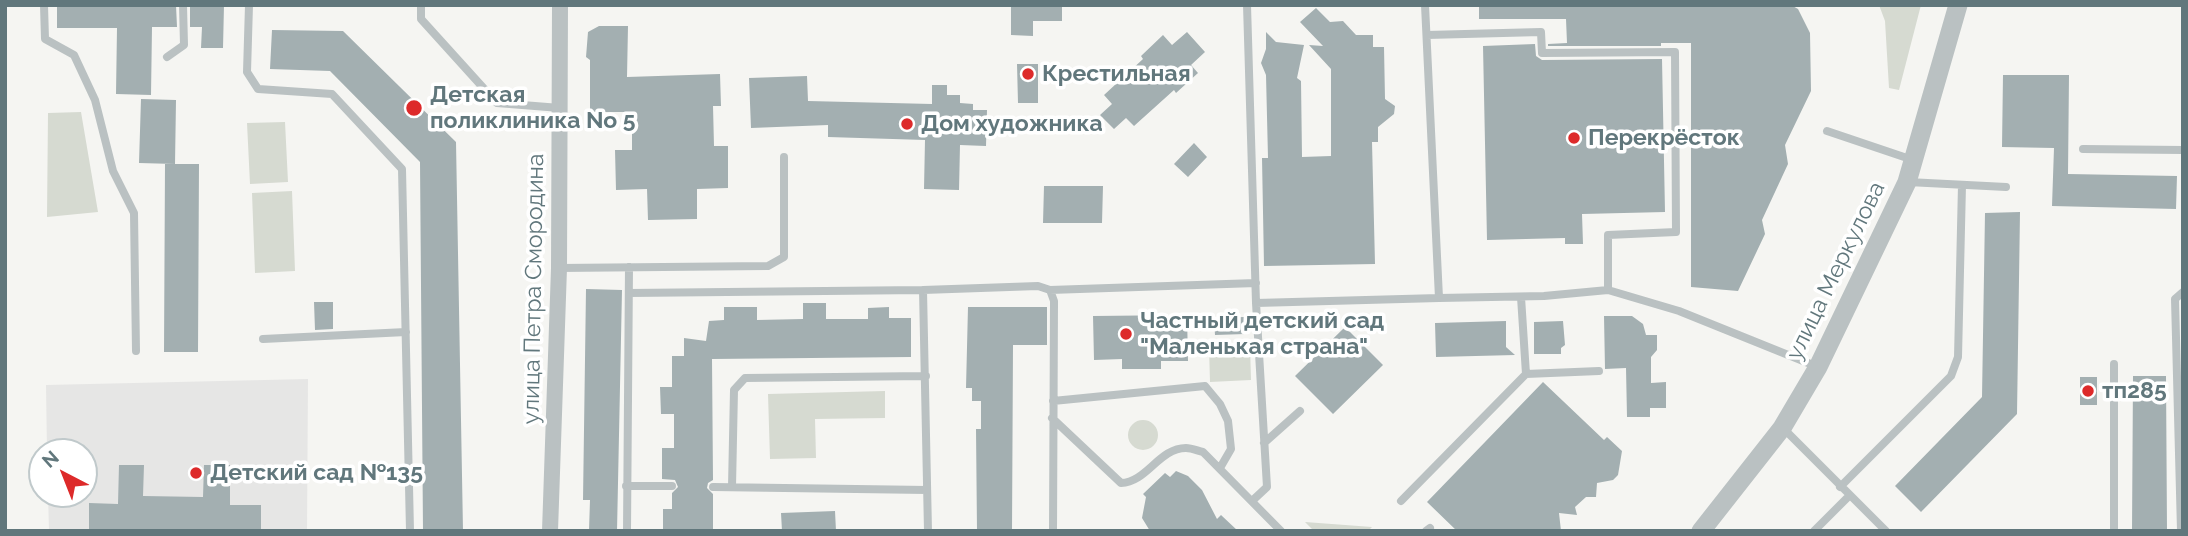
<!DOCTYPE html>
<meta charset="utf-8">
<style>
body{margin:0}
#map{position:relative;width:2188px;height:536px;overflow:hidden;background:#f5f5f2;font-family:Raleway,sans-serif}
canvas{display:block}
.frame{position:absolute;inset:0;border:7px solid #61777c;pointer-events:none}
.north{position:absolute;left:28px;top:438px;width:70px;height:70px;box-sizing:border-box;background:#fff;border:2px solid #c0c9cb;border-radius:50%;rotate:318deg;font-size:19px;font-weight:700;line-height:28px;text-align:center;color:#61777c}
.north::after{content:'';display:block;margin:auto;width:24px;height:32px;background:#dd2a2a;clip-path:polygon(50% 0,100% 100%,50% 72%,0 100%)}
</style>
<div id="map">
<canvas width="2188" height="536"></canvas>
<div class="frame"></div>
<div class="north">N</div>
</div>
<script>
const c = document.querySelector('canvas').getContext('2d');
c.lineJoin = 'round';
function fill(path, color) {
  c.fillStyle = color;
  c.fill(path, 'evenodd');
}
function trace(path, color, width, dash) {
  c.strokeStyle = color;
  c.lineWidth = width;
  c.lineCap = dash ? 'butt' : 'round';
  c.setLineDash(dash || []);
  c.stroke(path);
}
function drawText(font, color, halo, rows, align = 'center') {
  c.font = font + ' Raleway,sans-serif';
  c.lineWidth = 7;
  c.setLineDash([]);
  c.textBaseline = 'middle';
  c.strokeStyle = halo;
  c.fillStyle = color;
  for (const [text, x, y, turn = 0] of rows) {
    c.save();
    c.translate(x, y);
    c.rotate((+turn || 0) * Math.PI / 180);
    c.textAlign = isNaN(turn) ? turn : align;
    if (halo) c.strokeText(text, 0, 0);
    c.fillText(text, 0, 0);
    c.restore();
  }
}
fill(new Path2D(`
 M308 379 307 531H49L48 494H84V452H47L46 385Z`), '#e6e6e5');
fill(new Path2D(`
 M1879 5H1921L1899 90 1889 88 1885 21Z
 M81 112 98 212 47 217 48 113Z
 M285 122 288 182 250 184 247 123Z
 M292 191 295 271 255 273 252 193Z
 M1250 346 1251 380 1210 382 1209 347Z
 M885 391V418L815 419 816 458 770 459 768 394Z
 M1128 435a15 15 0 1 1 30 0a15 15 0 1 1-30 0Z
 M1305 522 1372 527 1368 531H1314Z`), '#d6dad1');
fill(new Path2D(`
 M57 5H176L177 27H152L151 95 116 94 117 28H57Z
 M190 5H224L223 48H201L202 27H190Z
 M1011 5H1062V21H1033V36L1011 35Z
 M1479 5H1791L1798 9 1810 33 1811 91 1785 145 1788 164 1762 220 1765 234 1738 291 1691 287V43H1661V46H1548V44L1567 43 1566 19H1479Z
 M1316 8 1330 22 1343 21 1356 35H1373V47H1384L1385 99 1395 106 1394 114 1378 127V142H1372L1375 264 1264 266 1262 158H1268L1266 75 1261 63 1266 49V32L1276 42 1304 45 1297 78 1301 81 1302 157 1331 156V69L1309 45 1323 46 1300 22Z
 M599 26H628L627 77 720 74 721 106H713L714 146H728V188L697 189V219L648 220 647 189 616 190 615 150H632V112H590V60L586 57 588 32Z
 M272 30 343 31 456 142 463 531H423L420 162 330 71 270 69Z
 M1187 32 1205 52 1191 65 1198 73 1176 93 1174 90 1134 126 1126 118 1114 129 1100 115 1112 104 1104 95 1143 59 1141 56 1163 35 1172 45Z
 M1535 44 1536 56 1542 60 1662 59 1665 212 1582 214 1583 244H1565V238L1487 240 1483 46Z
 M1017 64H1038V103H1018Z
 M2003 75H2069L2068 174 2177 176 2176 209 2052 206 2054 148 2002 147Z
 M807 76 808 101 932 104V85H947V95H960V103L973 104V110H987L986 146 960 145 959 190 924 189 925 140 828 137V125L751 128 749 78Z
 M141 99 176 100 175 164 139 163Z
 M1194 143 1207 157 1188 177 1174 164Z
 M165 164H199L198 352H164Z
 M1044 186H1103L1102 223H1043Z
 M2020 212 2017 414 1921 512 1895 486 1982 397 1985 213Z
 M586 289 622 290 617 531H589L590 500H583Z
 M314 302H333V329L315 330Z
 M803 303H826V319H868V308L889 307V318H911V357L712 359 713 480 708 483 707 488 713 494V531H663V509H672V493L678 487 675 480 662 479V448H674V414H661L660 387H672V356H684V338L706 341 709 321 724 320V307H757V320L803 319Z
 M968 307H1047V345H1013L1012 531H977L976 429H981V401H972V388H966Z
 M1187 315 1188 361H1161V369H1122V359L1094 360 1093 316Z
 M1604 316H1632L1643 324 1646 335H1657V350L1651 357V383L1666 382V408H1650V417H1627L1626 368 1605 369Z
 M1244 317 1245 334 1215 335 1214 318Z
 M1506 321V347L1515 355 1436 357 1435 323Z
 M1563 321 1565 345 1561 348V354H1534V322Z
 M1345 327 1383 365 1333 414 1295 376Z
 M2133 376H2166L2167 531H2132Z
 M2080 377H2097V405H2080Z
 M1543 382 1604 440 1607 437 1622 451 1618 475 1613 480 1597 483 1596 497H1586L1575 507 1577 515 1559 513 1561 531H1457L1427 502Z
 M119 465H144L143 496 203 497 204 465H230V505H261V531L89 530V503L118 504Z
 M1176 471 1188 476 1202 490 1217 519 1221 515 1238 531H1150L1142 518 1146 497 1143 494 1165 473 1170 477Z
 M835 511 836 531H782L781 513Z`), '#a3afb1');
trace(new Path2D(`
 M44 5 45 39 74 55 95 100 113 171 134 213 136 351
 M249 5 247 72 258 89 332 94 402 169 410 531
 M421 5V19L497 103 560 108
 M1247 5 1256 303 1267 487 1252 501
 M1425 5 1439 298 1544 296 1608 290 1679 311 1818 367
 M1427 35 1541 32 1542 53 1675 52 1676 232 1608 235V290
 M167 57 184 45 183 5
 M1827 131 1913 160
 M2083 149 2183 150
 M1908 182 2006 187
 M559 268 768 266 784 257V157
 M923 290 1038 286 1050 290 1054 301 1053 531
 M1050 290 1256 283
 M629 293 923 290 928 531
 M1256 303 1439 298
 M263 339 406 332
 M1526 374 1599 371
 M1053 401 1205 386 1220 404 1228 421 1231 449 1220 468
 M1052 418 1121 483C1147 482 1159 448 1186 448 1192 448 1198 451 1203 452L1281 531
 M1784 429 1886 531
 M1264 443 1300 411
 M626 486H672
 M713 487 927 490
 M732 487 734 390 745 378 926 376
 M1840 487 1951 376 1958 357 1962 185
 M1401 501 1526 374 1521 297
 M627 531 629 267
 M1426 531 1430 528
 M1814 531 1850 495
 M2114 531V364
 M2181 531 2175 299 2183 292`), '#bac1c2', 8);
trace(new Path2D(`
 M550 531 559 268 560 5`), '#bac1c2', 16);
trace(new Path2D(`
 M1701 531 1782 428 1818 367 1907 182 1958 5`), '#bac1c2', 19);
for (const [x, y, r, color] of [
 [1028,74,7,"#dd2a2a"],
 [414,108,9,"#dd2a2a"],
 [907,124,7,"#dd2a2a"],
 [1574,138,7,"#dd2a2a"],
 [1126,334,7,"#dd2a2a"],
 [2088,391,7,"#dd2a2a"],
 [196,473,7,"#dd2a2a"]
]) {
  const dot = new Path2D();
  dot.arc(x, y, r, 0, 2 * Math.PI);
  c.fillStyle = color;
  c.fill(dot);
  trace(dot, '#fff', 2.5);
}
drawText('bold 23px', '#61777c', '#fff', [
 ["Крестильная",1042,74],
 ["Детская",430,95],
 ["поликлиника No 5",430,121],
 ["Дом художника",921,124],
 ["Перекрёсток",1588,138],
 ["Частный детский сад",1140,321],
 ["\"Маленькая страна\"",1140,347],
 ["тп285",2102,391],
 ["Детский сад №135",210,473]
], 'left');
drawText('23px', '#61777c', '#fff', [
 ["улица Меркулова",1836,271,-64],
 ["улица Петра Смородина",534,289,-89]
]);
</script>
